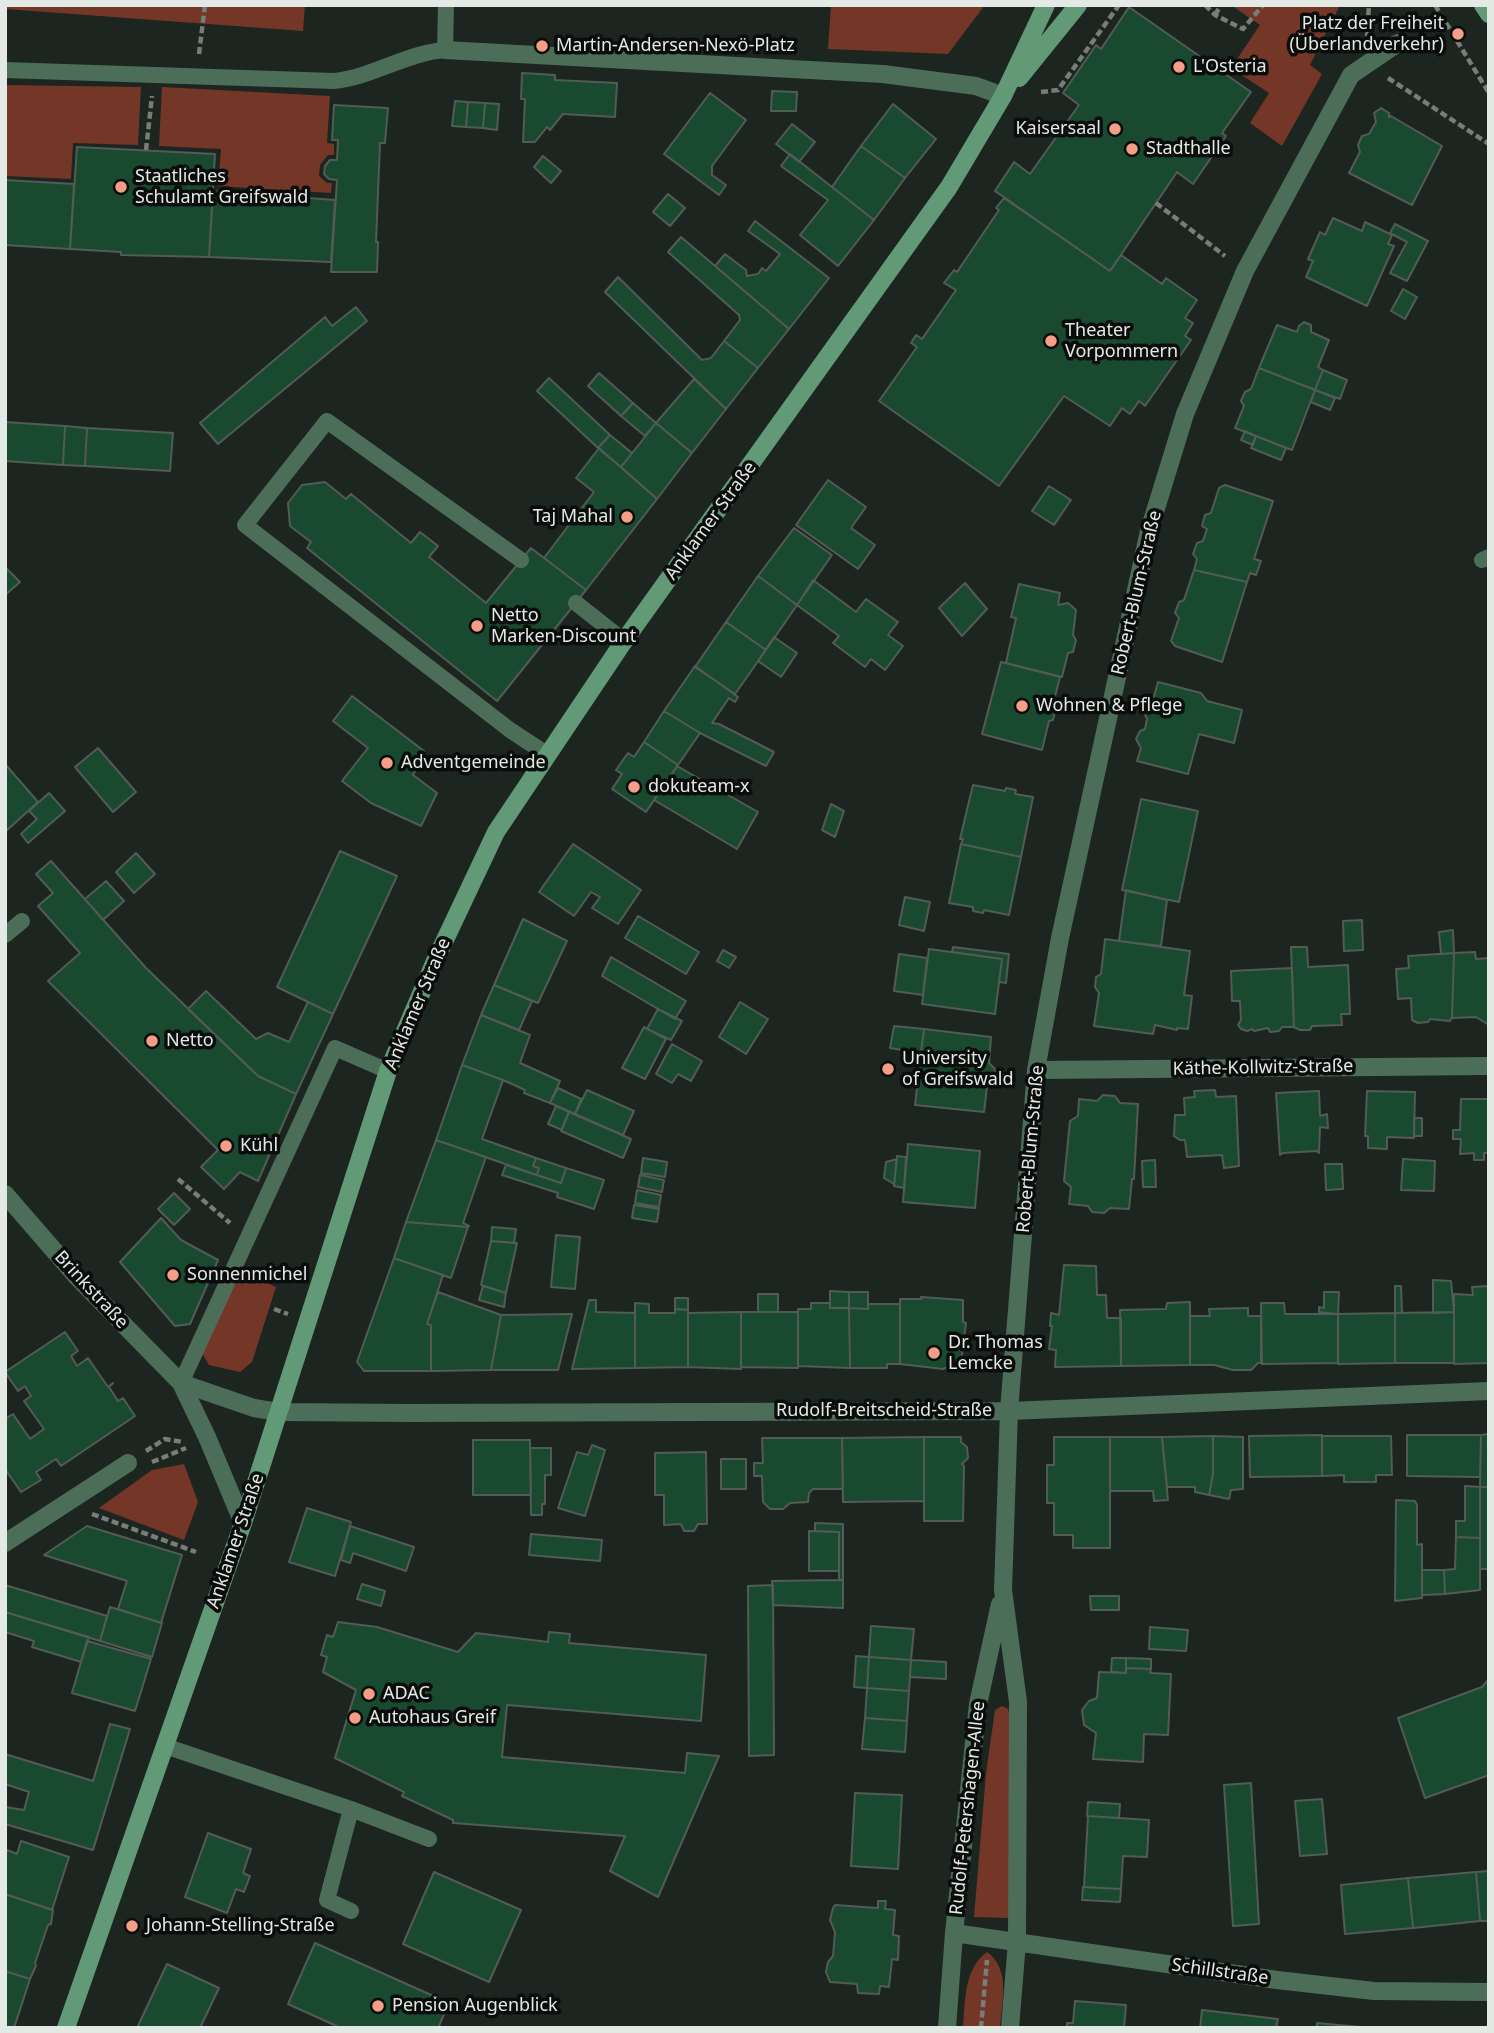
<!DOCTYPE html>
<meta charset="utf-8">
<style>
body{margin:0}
#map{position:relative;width:1494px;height:2033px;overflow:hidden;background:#1d2520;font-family:"Noto Sans",sans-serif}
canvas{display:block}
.frame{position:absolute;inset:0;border:7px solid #e3e9e5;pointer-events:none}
</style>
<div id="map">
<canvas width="1494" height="2033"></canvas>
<div class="frame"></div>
</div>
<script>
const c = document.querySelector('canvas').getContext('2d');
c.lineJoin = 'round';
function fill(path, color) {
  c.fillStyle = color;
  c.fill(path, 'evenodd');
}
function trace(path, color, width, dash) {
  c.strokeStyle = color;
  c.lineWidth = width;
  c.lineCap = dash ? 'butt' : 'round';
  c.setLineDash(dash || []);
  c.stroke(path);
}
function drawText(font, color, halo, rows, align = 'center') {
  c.font = font + ' "Noto Sans",sans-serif';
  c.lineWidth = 7;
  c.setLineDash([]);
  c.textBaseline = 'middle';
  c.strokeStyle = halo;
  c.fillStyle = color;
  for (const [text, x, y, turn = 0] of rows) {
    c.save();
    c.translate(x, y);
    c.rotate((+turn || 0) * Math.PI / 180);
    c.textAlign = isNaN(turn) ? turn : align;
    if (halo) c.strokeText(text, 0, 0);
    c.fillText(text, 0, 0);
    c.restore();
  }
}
fill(new Path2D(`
 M5 5H305L303 31 5 9Z
 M831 5H985L948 54 828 49Z
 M1231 5H1340L1310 65 1322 74 1282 146 1250 123 1269 93 1231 68 1260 25Z
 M5 85 141 87 138 145 73 143 71 179 5 176Z
 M162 87 330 96 327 143 334 144V155H328L320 165 319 176 327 183H332L331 193 218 186 221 149 159 146Z
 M241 1271 276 1287 252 1362 240 1372 209 1365 202 1353Z
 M184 1464 198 1502 184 1540 99 1508 152 1470Z
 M1002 1706 1008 1709 1015 1737 1009 1918 974 1917 986 1773 995 1710Z
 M987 1952C1011 1969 1002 2002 1000 2028H963C965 2002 964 1968 987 1952Z`), '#743727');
const building = new Path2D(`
 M1129 7 1251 92 1222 133 1226 136 1193 184 1177 172 1110 271 995 191 1014 162 1030 174 1079 105 1063 93 1096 45 1101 49Z
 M522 73 555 75V80L617 83 615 117 563 114 550 130 547 127 535 142H523L525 99H521Z
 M772 91 797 92 796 111H771Z
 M710 93 746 120 712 166V175L726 185 719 195 664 154Z
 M455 101 468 102 466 127 452 126Z
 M468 102 485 103 483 128 466 127Z
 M485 103 499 104 497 130 483 128Z
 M893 104 936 139 905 178 861 146Z
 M334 105 388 108 385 143H380L376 242H378L377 272H331L337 180 329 179 324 174 325 166 330 160H337L338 140H332Z
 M1381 108 1389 113V117L1391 116 1442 146 1412 205 1349 173 1360 152 1358 145 1362 136 1369 134 1376 122 1374 113Z
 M792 124 815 142 799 162 776 144Z
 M861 146 905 178 874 220 832 187Z
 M77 147 215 154 209 257 121 255V252L70 249Z
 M790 154 874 220 838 266 800 235 828 200 781 166Z
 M543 156 561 171 551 183 534 167Z
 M5 180 74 184 70 249 5 245Z
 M213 191 335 200 331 262 209 257Z
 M668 194 685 208 670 226 653 212Z
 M1004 198 1110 271 1121 255 1162 284 1166 278 1197 300 1185 318 1193 323 1185 336 1191 340 1145 406 1139 401 1130 414 1122 408 1110 426 1064 396 999 486 879 401 917 347 911 343 916 335 922 339 956 290 944 283 954 270 957 272 999 210 996 208Z
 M1333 218 1362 231 1365 222 1392 235 1388 244 1394 246 1367 306 1306 277 1313 261 1308 259 1320 232 1325 235Z
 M755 221 829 278 789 329 715 266 725 254 746 270 747 276 758 274 762 268 766 271 780 254 748 231Z
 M1395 224 1428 241 1407 281 1390 273 1407 242 1390 233Z
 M681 237 789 329 758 368 724 341 740 320 739 315 668 252Z
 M618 277 702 360 711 358 724 341 758 368 726 409 605 292Z
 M1403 289 1417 297 1405 319 1391 311Z
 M356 307 367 321 218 444 200 423 325 317 332 326Z
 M1304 322 1311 325V332L1329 340 1318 367 1323 370 1315 390 1259 368 1277 325 1297 332 1299 326Z
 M1259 368 1315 390 1292 450 1235 428 1244 406 1241 401 1245 392 1251 389Z
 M1323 370 1347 380 1340 399 1315 390Z
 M599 373 633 403 621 416 588 386Z
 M549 378 610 435 598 448 537 391Z
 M694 379 726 409 692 453 656 423Z
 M1315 390 1335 398 1330 410 1311 402Z
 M633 403 656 423 645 436 621 416Z
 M5 422 65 426 63 465 5 461Z
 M656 423 692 453 657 499 621 467Z
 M65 426 87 428 85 466 63 465Z
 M87 428 173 433 170 471 85 466Z
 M1245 431 1256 436 1253 445 1241 440Z
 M610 435 632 453 621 467 598 448Z
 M1256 436 1286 448 1281 460 1251 448Z
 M599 448 657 499 586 590 544 558 594 492 576 478Z
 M828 480 866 507 851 528 875 545 858 569 796 525Z
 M325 482 346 499 351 494 411 543 420 532 438 546 429 557 486 603 531 548 586 590 497 701 307 548 311 542 290 526 288 503 302 485Z
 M1225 485 1273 501 1254 559 1261 561 1256 575 1250 573 1247 582 1194 570 1197 559 1193 554 1197 543 1203 541 1207 529 1202 526 1205 515 1211 513 1219 488Z
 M1049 486 1071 500 1054 525 1032 511Z
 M794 528 832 555 797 605 758 576Z
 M5 567 20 582 5 595Z
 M1194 570 1247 582 1222 662 1175 646 1171 641 1179 618 1175 613 1179 602 1184 600Z
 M758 576 797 605 766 650 726 622Z
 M813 580 856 612 866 599 898 622 888 635 903 646 885 670 871 659 865 667 833 643 839 636 797 605Z
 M965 583 987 609 962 636 939 608Z
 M1019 584 1060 593 1058 605 1068 603 1076 610 1073 635 1076 640 1073 652 1068 653 1062 677 1006 663 1016 618 1011 617Z
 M726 622 766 650 735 694 695 667Z
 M774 637 797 653 781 677 758 661Z
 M1001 662 1060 677 1053 704 1056 708 1053 720 1049 721 1042 750 982 734Z
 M695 666 738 697 735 702 729 698 712 723 719 724 774 752 766 766 700 733 664 711Z
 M1158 682 1201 693 1207 701 1242 710 1234 743 1199 734 1188 774 1137 761 1141 748 1136 739 1140 731 1145 729 1147 719 1143 710 1146 703 1153 700Z
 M352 696 424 751 413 775 437 793 421 826 371 803 342 781 368 748 333 721Z
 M664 711 700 733 678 765 644 742Z
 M644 742 678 765 646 812 612 789 622 774 616 770 628 753 634 757Z
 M98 748 136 792 113 812 75 767Z
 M5 764 38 802 5 832Z
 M677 766 758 812 737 849 654 800Z
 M973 785 1005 791 1006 788 1016 790 1015 794 1033 797 1021 857 961 844 963 839H960Z
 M49 793 65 811 28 843 21 834 37 819 29 811Z
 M1141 799 1198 811 1179 902 1122 890Z
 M831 804 844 811 835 837 822 830Z
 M573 844 641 890 618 924 592 908 600 897 591 892 574 916 539 892Z
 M961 844 1021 857 1009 915 984 910 983 913 973 911V907L949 903Z
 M340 851 397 876 333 1014 277 987Z
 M136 853 155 874 134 893 116 872Z
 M51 861 146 968 258 1076 296 1094 258 1181 240 1172 224 1189 201 1167 218 1150 48 981 80 953 38 906 53 893 36 874Z
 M106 881 124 901 103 920 85 899Z
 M1126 890 1167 900 1161 946 1119 941Z
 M905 897 930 902 924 931 899 925Z
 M638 916 699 952 686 974 625 938Z
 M523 919 567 941 538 1003 494 985Z
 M1362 920 1363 950 1344 951 1343 921Z
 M1453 930 1454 953 1441 954 1439 932Z
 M1105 939 1190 951 1184 995 1192 996 1188 1029 1177 1028V1030L1155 1025 1153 1034 1094 1026 1099 993 1095 987 1096 977 1101 974Z
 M953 947 1009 954 1006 983 999 982 1002 959 952 952Z
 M1291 947H1307L1308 967 1348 965 1350 1014H1341L1342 1025 1312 1026 1310 1030H1300L1294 1027Z
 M929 949 1002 959 995 1014 922 1004Z
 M723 950 736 957 729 968 717 961Z
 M1475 952 1476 959 1489 958V1025L1476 1017 1452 1018 1454 953Z
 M1454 953 1452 1018 1450 1021 1430 1019 1428 1022 1418 1023 1412 1020 1411 998 1398 999 1396 969 1409 968 1408 956Z
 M899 954 927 958 923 995 894 991Z
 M611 957 686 1001 675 1019 602 976Z
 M1292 968 1294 1027H1282L1279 1031 1270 1032 1268 1028 1254 1031 1252 1029 1247 1031 1241 1029 1238 1025 1241 1020 1240 1001H1232L1231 971Z
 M494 985 532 1001 519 1030 481 1015Z
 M206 991 256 1039 268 1033 289 1042 308 1002 333 1014 296 1094 258 1076 188 1009Z
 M740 1002 768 1019 746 1054 719 1037Z
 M658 1009 682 1021 671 1040 647 1029Z
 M481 1015 530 1035 520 1063 560 1081 550 1103 524 1093 525 1090 503 1080 462 1065Z
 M894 1026 924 1029 920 1059 913 1052 890 1048Z
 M644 1027 666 1039 645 1079 622 1068Z
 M924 1029 991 1037 989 1063 995 1069 993 1082 987 1087 984 1112 915 1105Z
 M672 1044 702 1061 691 1081 678 1074 672 1083 656 1074Z
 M462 1065 503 1080 482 1139 536 1158 533 1166 539 1168 537 1175 436 1140Z
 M558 1088 581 1099 575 1114 550 1103Z
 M587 1090 634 1111 623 1135 575 1114Z
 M1215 1090 1216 1097 1236 1096 1239 1166 1224 1168 1222 1155 1187 1157 1185 1140H1180L1174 1136 1175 1115H1185L1184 1098 1195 1097 1194 1091Z
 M1319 1091 1320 1116 1327 1114 1328 1128 1320 1127 1319 1153 1317 1151 1283 1153 1280 1155 1276 1093Z
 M1367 1091 1415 1092 1414 1138 1387 1137V1149L1368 1148V1136H1365Z
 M1103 1095 1115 1096 1120 1103 1138 1104 1134 1179H1132L1129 1209 1110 1208 1104 1213 1092 1212 1088 1206 1069 1204 1071 1187 1064 1181 1070 1121 1078 1116 1079 1099 1097 1101Z
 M1461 1099H1489V1153H1484V1160H1474V1153L1460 1154 1461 1139H1453V1130H1460Z
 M556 1106 569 1112 562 1130 548 1124Z
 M569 1112 631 1139 623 1158 561 1131Z
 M1414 1118H1422V1136H1414Z
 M436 1140 486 1157 463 1223 469 1226 468 1227 406 1222Z
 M908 1144 980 1151 975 1208 903 1202Z
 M897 1156 906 1157 904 1188 894 1186Z
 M536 1158 566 1168 561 1183 537 1175 539 1168 533 1166Z
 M643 1158 667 1162 665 1177 641 1173Z
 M897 1159 894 1184 884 1178 886 1162Z
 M1403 1159 1435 1161 1434 1191 1401 1190Z
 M1155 1160 1156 1187H1143L1142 1161Z
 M1325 1164H1342L1343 1189 1326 1190Z
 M506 1165 561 1183 566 1168 604 1180 594 1209 557 1197 558 1193 502 1175Z
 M640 1175 664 1180 662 1192 638 1187Z
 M637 1190 661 1195 659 1207 635 1203Z
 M174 1193 190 1209 174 1225 158 1209Z
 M634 1205 659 1209 657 1222 632 1218Z
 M161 1218 181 1240 218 1260 190 1324 175 1326 120 1262Z
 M406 1222 468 1227 451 1278 394 1258Z
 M492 1227 516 1229 514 1243 491 1241Z
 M556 1235 580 1237 575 1289 551 1287Z
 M491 1241 517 1243 506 1293 481 1285Z
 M394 1258 443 1275 427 1324 431 1325V1371H364L357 1362Z
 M1064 1265 1096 1266 1097 1295H1106L1107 1318H1121V1366L1055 1367 1056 1350 1049 1349 1052 1326H1050L1051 1313 1059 1315Z
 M1433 1280 1451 1281 1454 1312 1433 1313Z
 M483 1286 506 1293 504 1307 479 1300Z
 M1395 1286H1401L1402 1313H1395Z
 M1489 1286V1363L1454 1364V1294L1473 1295 1472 1287Z
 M830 1291 849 1292V1308H830Z
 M438 1292 501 1315 491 1370 431 1371V1325L427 1324Z
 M849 1292H868V1309L849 1308Z
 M1324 1292H1339L1338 1314 1319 1312V1307L1324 1308Z
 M758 1294H778V1312H758Z
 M921 1297 963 1300V1322L966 1323 961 1363 943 1369 900 1364V1299H921Z
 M675 1298H688V1310L675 1309Z
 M589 1300H596V1312L635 1313V1368L572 1369Z
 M1190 1302V1365L1121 1366 1120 1310 1166 1309 1167 1303Z
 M635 1303 649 1304V1313H675V1309L688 1310V1367L635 1368Z
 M811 1303H830V1308H849L850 1368 798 1366V1309H811Z
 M1261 1303H1284L1285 1314H1338V1363L1262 1364Z
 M868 1304H900V1364H887V1368H850L849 1308 868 1309Z
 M1248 1308V1316H1261V1363H1258L1251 1370H1233L1214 1365H1190V1316H1210L1209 1309Z
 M741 1312H798V1368L741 1367Z
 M741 1312V1369L688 1367V1313Z
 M1454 1312V1363H1395V1313Z
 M1395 1313V1363L1338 1364V1314Z
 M572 1314 558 1370H491L501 1315Z
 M65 1332 78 1351 71 1356 77 1366 88 1358 108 1387 113 1383 109 1387 118 1401 123 1398 135 1416 61 1466 56 1459 36 1472 41 1480 21 1492 5 1469V1419L13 1414 30 1439 44 1429 24 1401 31 1396 25 1386 18 1391 5 1372Z
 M1489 1434V1487H1480L1481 1435Z
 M1322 1435V1476L1250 1477 1249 1436Z
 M1407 1435H1481L1480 1477 1407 1476Z
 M1213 1436 1243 1437V1489L1231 1490 1229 1499 1209 1495 1213 1474Z
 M1213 1436V1474L1209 1495 1195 1492V1487H1167L1162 1437Z
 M1322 1436H1391L1392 1475H1376V1482H1344V1475L1322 1476Z
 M924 1437V1501L843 1502 842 1438Z
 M924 1437H961V1442L967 1447 968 1458 962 1464 964 1466 963 1521H924Z
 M1054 1437H1110V1548H1073V1535H1054V1503H1047V1465H1054Z
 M1110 1437H1162L1168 1500 1154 1501 1153 1491H1110Z
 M762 1438H842L843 1489H813L809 1493 808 1502 790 1503 783 1509H770L763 1502 762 1476H754V1463H763Z
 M473 1440H530L531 1495H473Z
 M592 1445 605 1450 585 1516 558 1508 577 1452 588 1455Z
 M530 1448H551V1475H545V1504H542V1515H531Z
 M706 1452 707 1524H698L694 1531H684L681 1524 664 1525V1495H655V1453Z
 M721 1459H746V1489H721Z
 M1465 1486 1480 1487V1538L1456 1537V1521H1465Z
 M1480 1487H1489V1569H1480Z
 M1396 1500 1415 1501 1417 1505V1545L1422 1544V1598L1395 1601Z
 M307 1508 351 1522 335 1576 289 1562Z
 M815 1523 843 1524V1580H839V1532L815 1531Z
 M87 1526 182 1555 161 1623 118 1609 127 1581 44 1555Z
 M350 1526 414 1547 406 1571 353 1553 350 1563 341 1560Z
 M809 1531 839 1532V1571H809Z
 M531 1534 602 1540 600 1561 529 1555Z
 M1456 1537 1480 1538V1590L1445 1594 1444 1570 1455 1569Z
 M1422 1570H1444L1445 1594 1422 1595Z
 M843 1580V1608L773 1605 772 1581Z
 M362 1584 385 1591 381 1606 357 1599Z
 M5 1585 107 1616 100 1641 5 1612Z
 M773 1585 774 1755 749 1756 748 1586Z
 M1090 1596H1119V1610H1091Z
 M110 1607 162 1623 152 1657 100 1641Z
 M5 1612 89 1637 81 1662 32 1647 34 1641 5 1632Z
 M338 1622 377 1627 458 1652 476 1633 548 1642 549 1632 570 1634 569 1643 706 1655 701 1721 507 1705 502 1757 685 1773 687 1753 719 1756 658 1897 610 1871 625 1836 453 1823V1820L402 1796 404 1792 335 1758 356 1690 323 1672 327 1657 321 1655 327 1635 333 1637Z
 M871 1626 914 1629 911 1660 869 1657Z
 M1150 1627 1188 1630 1186 1651 1149 1649Z
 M87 1641 151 1659 135 1711 72 1693Z
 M856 1656 869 1657 867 1688 854 1687Z
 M869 1657 911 1660 909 1691 867 1688Z
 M1112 1658H1126V1673L1111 1672Z
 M1126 1658 1151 1659V1669L1126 1668Z
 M911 1660 946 1662V1679L910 1677Z
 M1126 1668 1151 1669 1150 1673 1171 1674 1168 1735 1144 1734 1143 1762 1093 1759 1096 1733 1084 1725 1082 1710 1089 1701 1097 1698 1099 1672 1126 1673Z
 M1489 1679V1775L1425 1798 1398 1718 1482 1687Z
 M867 1688 909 1691 907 1721 865 1718Z
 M865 1718 907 1721 905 1752 862 1749Z
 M110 1724 130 1729 93 1850 5 1824V1807L24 1810 29 1792 5 1784V1754L93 1781Z
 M1251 1783 1259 1924 1233 1926 1224 1785Z
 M855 1793 902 1795 898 1869 851 1866Z
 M1322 1799 1327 1854 1300 1856 1295 1801Z
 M1088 1802 1120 1804 1119 1818 1087 1816Z
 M1088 1816 1149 1820 1147 1857 1123 1856 1121 1889 1084 1887Z
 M208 1833 251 1849 243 1873 250 1876 244 1892 236 1889 227 1913 185 1897Z
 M21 1841 69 1857 52 1910 5 1894V1856L7 1850 17 1854Z
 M1489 1871V1921H1480L1476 1872Z
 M434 1872 521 1910 489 1982 403 1944Z
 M1476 1872 1480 1921 1413 1928 1408 1878Z
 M1408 1878 1413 1928 1345 1934 1341 1885Z
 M1083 1887 1121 1889 1120 1902 1082 1900Z
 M5 1894 53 1910 51 1924 48 1925 35 1963 36 1966 30 1979 5 1971Z
 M878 1901H886L885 1909 895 1910 893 1935 899 1936 898 1960 892 1959 889 1987 880 1986 879 1994 858 1993 857 1984 830 1982 826 1972 828 1962 833 1956 835 1932 830 1920 833 1908 835 1905 878 1908Z
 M315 1943 449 2003 438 2028H341L288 2004Z
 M167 1964 219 1988 200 2028H137Z
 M5 1971 30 1979 14 2028H5Z
 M1075 2001 1126 2005 1124 2028H1067V2023H1073Z
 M1202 2010 1278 2019 1276 2028H1200Z
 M1317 2023 1371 2028H1317Z`);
fill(building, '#19492f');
trace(building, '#525b55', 2);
trace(new Path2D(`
 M1205 5 1215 15 1243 29 1263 5
 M1435 5 1489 93
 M1215 15 1221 5
 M1367 36 1369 5
 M199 54 205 5
 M1388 78 1489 144
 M1041 92 1058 90 1119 5
 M146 150 152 96
 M1156 203 1225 256
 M178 1179 230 1223
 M274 1309 288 1314
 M146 1451 165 1439 183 1442
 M152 1462 186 1448
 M92 1514 196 1552
 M981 2028 987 1960`), '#777e79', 4.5, [7, 3.5]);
trace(new Path2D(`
 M5 70 334 81C373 77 406 53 445 50L446 5
 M521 560 327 421 245 525 510 730 548 755
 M1482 560 1489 557
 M576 603 624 641
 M5 935 22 921
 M181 1383 335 1048 388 1071
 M165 1746 351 1809 429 1839
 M351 1809 327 1900 351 1911`), '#4c6e59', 16);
trace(new Path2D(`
 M445 50 883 74 976 86 1003 96
 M1036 1070 1489 1066
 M5 1194 77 1277 181 1383 207 1437 243 1523
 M181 1383 254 1408 278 1412 410 1413 1009 1411 1489 1391
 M5 1543 128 1463
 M954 1933 1277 1980 1374 1991 1489 1992
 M947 2028 954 1933 978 1704 1000 1604
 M1010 2028 1017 1942 1018 1702 1003 1590 1009 1411 1036 1070 1060 938 1149 531 1185 414 1245 271 1351 75 1398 43`), '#4c6e59', 18);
trace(new Path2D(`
 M1483 5 1489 14
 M1019 78 1078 5
 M66 2028 243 1523 388 1071 435 961 496 832 624 641 949 187 1003 96 1046 5`), '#629977', 18);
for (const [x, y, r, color] of [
 [1458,34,7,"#f49e86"],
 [542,46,7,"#f49e86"],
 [1179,67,7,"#f49e86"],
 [1115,129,7,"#f49e86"],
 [1132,149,7,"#f49e86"],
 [121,187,7,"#f49e86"],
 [1051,341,7,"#f49e86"],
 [627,517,7,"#f49e86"],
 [477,626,7,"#f49e86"],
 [1022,706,7,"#f49e86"],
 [387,763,7,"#f49e86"],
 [634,787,7,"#f49e86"],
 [152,1041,7,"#f49e86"],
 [888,1069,7,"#f49e86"],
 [226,1146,7,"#f49e86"],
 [173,1275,7,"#f49e86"],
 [934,1353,7,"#f49e86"],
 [369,1694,7,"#f49e86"],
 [355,1718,7,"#f49e86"],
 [132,1926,7,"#f49e86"],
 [378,2006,7,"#f49e86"]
]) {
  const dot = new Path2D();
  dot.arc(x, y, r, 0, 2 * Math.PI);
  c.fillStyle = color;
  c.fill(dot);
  trace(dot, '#0a0d0b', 2.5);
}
drawText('18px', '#e3e9e5', '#0a0d0b', [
 ["Platz der Freiheit",1444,24,"right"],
 ["(Überlandverkehr)",1444,45,"right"],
 ["Martin-Andersen-Nexö-Platz",556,46],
 ["L'Osteria",1193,67],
 ["Kaisersaal",1101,129,"right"],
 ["Stadthalle",1146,149],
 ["Staatliches",135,177],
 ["Schulamt Greifswald",135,198],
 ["Theater",1065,331],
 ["Vorpommern",1065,352],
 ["Taj Mahal",613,517,"right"],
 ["Netto",491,616],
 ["Marken-Discount",491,637],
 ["Wohnen & Pflege",1036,706],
 ["Adventgemeinde",401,763],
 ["dokuteam-x",648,787],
 ["Netto",166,1041],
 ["University",902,1059],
 ["of Greifswald",902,1080],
 ["Kühl",240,1146],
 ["Sonnenmichel",187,1275],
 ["Dr. Thomas",948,1343],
 ["Lemcke",948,1364],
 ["ADAC",383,1694],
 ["Autohaus Greif",369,1718],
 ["Johann-Stelling-Straße",146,1926],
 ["Pension Augenblick",392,2006]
], 'left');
drawText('18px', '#e3e9e5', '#0a0d0b', [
 ["Anklamer Straße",711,521,-54],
 ["Robert-Blum-Straße",1137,593,-77],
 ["Anklamer Straße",418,1004,-67],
 ["Käthe-Kollwitz-Straße",1263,1068,-1],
 ["Robert-Blum-Straße",1031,1149,-85],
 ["Brinkstraße",91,1290,47],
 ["Rudolf-Breitscheid-Straße",884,1411],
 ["Anklamer Straße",236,1541,-71],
 ["Rudolf-Petershagen-Allee",968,1808,-84],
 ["Schillstraße",1220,1972,8]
]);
</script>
